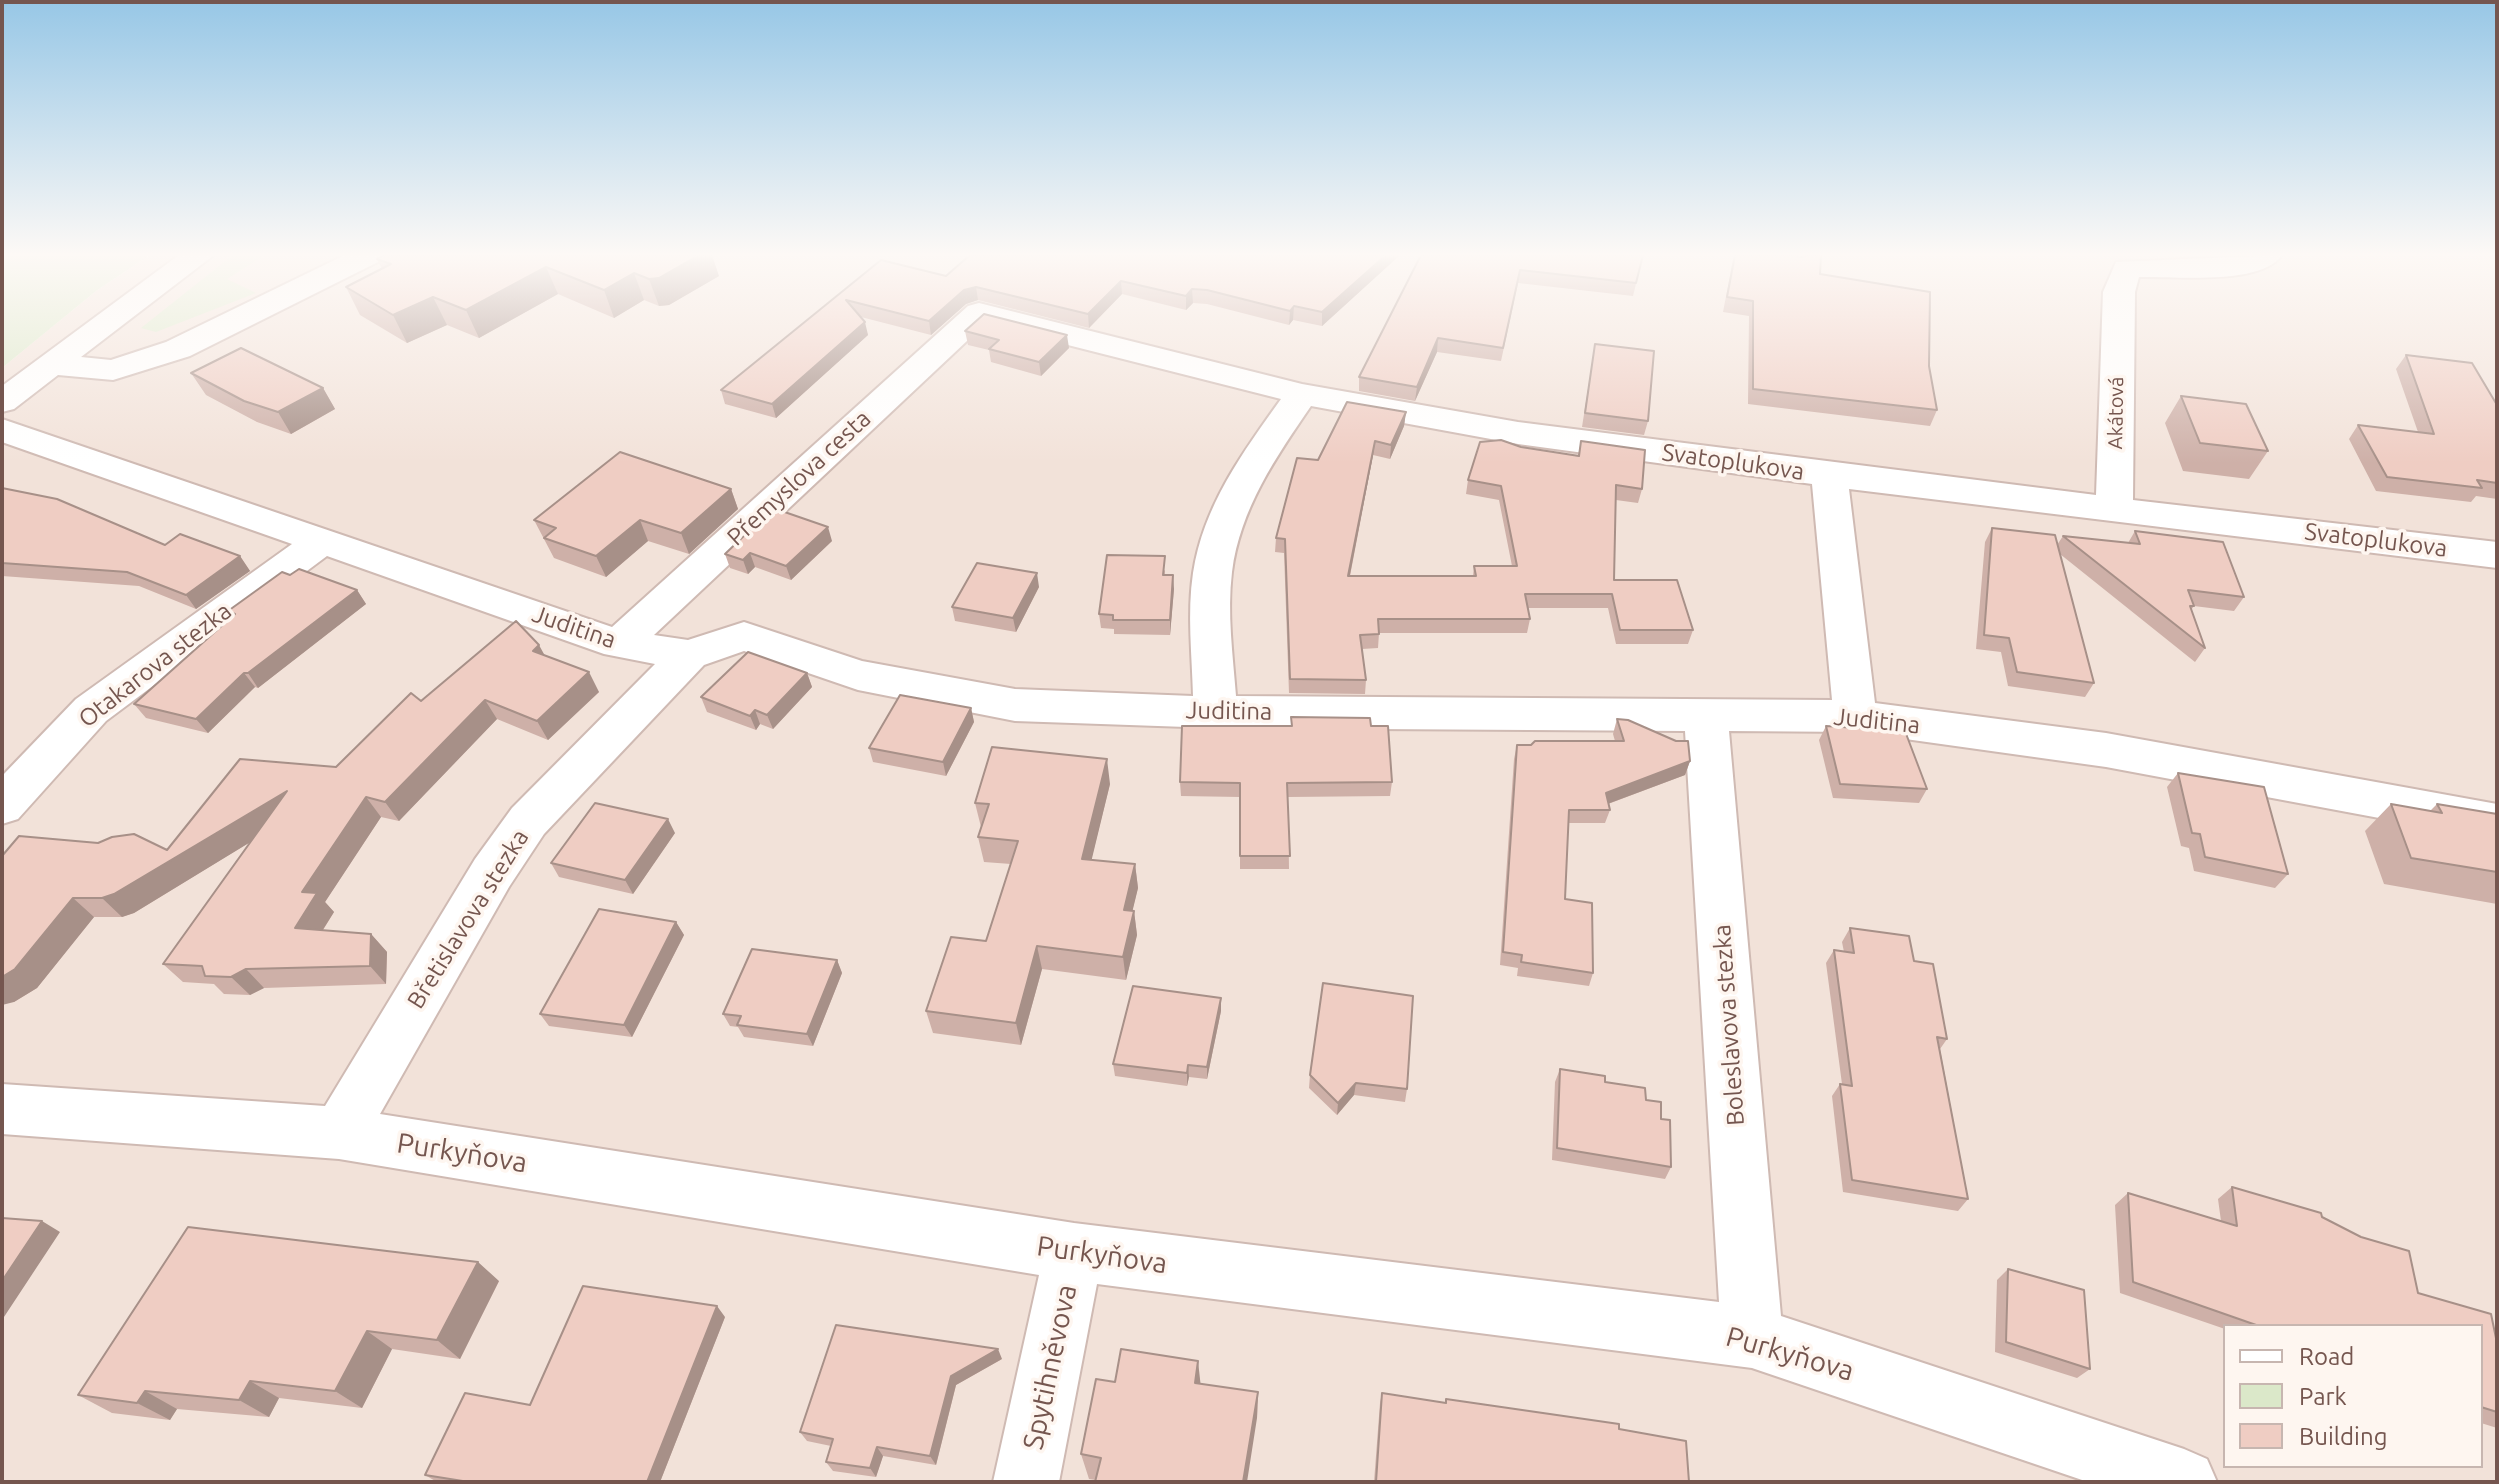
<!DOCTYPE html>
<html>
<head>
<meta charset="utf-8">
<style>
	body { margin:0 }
	#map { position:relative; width:2499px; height:1484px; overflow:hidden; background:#fbf2ea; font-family:Ubuntu,sans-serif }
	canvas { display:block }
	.frame { position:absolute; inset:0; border:4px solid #75564f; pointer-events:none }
	.legend { position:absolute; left:2223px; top:1324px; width:260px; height:144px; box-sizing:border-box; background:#fef6f0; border:2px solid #c7b6b0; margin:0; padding:10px 14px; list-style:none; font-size:24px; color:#75564f }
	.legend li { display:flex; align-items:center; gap:16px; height:40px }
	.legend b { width:40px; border:2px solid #c7b6b0 }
</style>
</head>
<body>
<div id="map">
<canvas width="2499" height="1484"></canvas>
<div class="frame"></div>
<ul class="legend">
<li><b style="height:10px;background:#fff"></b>Road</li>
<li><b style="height:22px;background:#dbe8c9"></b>Park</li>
<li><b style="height:22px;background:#efcdc3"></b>Building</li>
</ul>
</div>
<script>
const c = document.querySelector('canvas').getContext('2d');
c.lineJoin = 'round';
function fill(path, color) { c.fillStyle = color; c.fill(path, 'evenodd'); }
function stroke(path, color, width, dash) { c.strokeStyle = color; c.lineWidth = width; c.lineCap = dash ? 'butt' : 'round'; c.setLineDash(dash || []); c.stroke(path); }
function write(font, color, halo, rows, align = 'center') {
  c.font = font + ' Ubuntu,sans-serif'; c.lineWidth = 7; c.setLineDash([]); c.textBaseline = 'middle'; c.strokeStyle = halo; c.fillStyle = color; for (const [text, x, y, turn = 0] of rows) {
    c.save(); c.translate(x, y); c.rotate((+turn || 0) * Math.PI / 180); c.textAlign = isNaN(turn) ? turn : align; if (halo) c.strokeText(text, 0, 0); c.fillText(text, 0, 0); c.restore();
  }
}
fill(new Path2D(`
	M150 255H2497V1482H2V368L96 291ZM2225 1326H2481V1466H2225Z`), '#f2e2d9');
fill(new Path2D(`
	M2 255H150L96 291 2 368Z
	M233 255H265L227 279 256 293 156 332 141 328Z`), '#dbe8c9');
const minor = new Path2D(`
	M179 255H214L81 357 111 360 166 342 345 255H384L380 261 190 356 113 380 58 375 14 409 2 412V386Z
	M2282 255C2261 286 2174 276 2139 277L2135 292 2133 500 2497 542V568L1849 489 1875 703 2106 733 2497 804V840L2106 767 1855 732 1729 731 1781 1316 2184 1449 2207 1459 2217 1482H2088L1752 1368 1097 1284 1059 1482H993L1039 1275 339 1159 2 1134V1084L325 1106 475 859 512 808 655 664 604 654 327 556 106 721 18 819 2 824V776L76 699 292 544 2 442V419L612 627 968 306 979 303 1302 384 1518 422 2096 495 2103 292 2116 262ZM985 324 1281 399C1243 452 1203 506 1193 573 1187 613 1192 655 1193 696L1015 689 862 661 744 622 688 640 654 635ZM1311 406 1518 444 1812 484 1832 700 1236 696C1233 656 1227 613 1232 572 1240 509 1276 457 1311 406ZM744 651 858 690 1015 721 1215 728 1685 731 1719 1302 1074 1223 380 1114 509 887 544 834 704 665Z`);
stroke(minor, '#cfbab3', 4);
fill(minor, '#fff');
fill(new Path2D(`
	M1400 255 1322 326 1293 320 1289 325 1207 304 1193 303 1186 310 1122 294 1089 328 978 300 966 304 931 335 861 317 868 335 776 418 725 404 721 390 881 260 946 276Z
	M1421 255H1643L1633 296 1518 283 1501 361 1437 352 1415 401 1359 391V377Z
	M1734 255H1793L1820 274 1929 366 1937 410 1930 426 1748 404 1749 316 1723 312Z
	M377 259 719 276 669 305 659 306 644 300 614 318 558 294 479 338 447 325 407 343 360 315 346 287 382 269Z
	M965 331 1069 348 1041 376 991 362 989 350 968 345Z
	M1595 344 1648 421 1644 435 1582 427Z
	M2406 355 2497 405V499L2476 496 2471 502 2376 491 2349 439 2358 425 2418 432 2396 369Z
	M191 373 323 388 335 409 291 434 257 422 206 395Z
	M2181 396 2268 451 2249 479 2183 471 2165 423Z
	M1406 412 1404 426 1390 459 1373 455 1350 576H1473L1474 566H1512L1499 500 1466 494 1468 480 1521 447 1578 456 1581 441 1642 489 1638 503 1616 500 1614 580 1693 630 1688 644H1616L1608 608H1528L1530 619 1527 633H1379L1378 648 1362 649 1366 680 1365 694 1289 693 1284 553 1275 552 1276 538 1318 460Z
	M2 488 165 545 240 556 250 571 196 609 139 586 2 576Z
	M731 489 738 509 689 554 648 541 606 577 554 558 534 520Z
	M1992 528 2057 545 2063 536 2128 543 2135 531 2244 597 2234 611 2194 606 2191 610 2205 648 2195 662 2060 554 2094 683 2085 697 2008 686 2001 652 1976 649 1985 542Z
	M832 541 791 580 755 567 748 574 730 568 725 554Z
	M1165 570V575L1174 589 1170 635 1114 634V629L1101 628 1099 614Z
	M290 575 357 590 366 604 258 688 255 687 208 733 146 718 134 704 232 616 228 611Z
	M1039 587 1016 632 955 621 952 607Z
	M544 655 599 692 548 740 497 719 399 821 381 817 325 902 334 912 323 930 371 934 387 952 386 984 264 988 250 995 224 994 214 984 183 982 163 964 250 842 134 913 122 917H94L37 988 14 1002 2 856 167 850 336 767 421 701Z
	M807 673 812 687 773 729 760 724 756 730 707 712 701 697Z
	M971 708 974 722 946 776 873 762 869 748Z
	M1617 719 1690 761 1685 775 1608 804 1610 810 1605 823H1568L1565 899 1593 973 1589 986 1517 976 1518 968 1500 965 1514 759 1517 745 1615 741 1613 734Z
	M1371 726 1392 782 1390 796 1288 797 1289 869H1240V797L1181 796 1180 782Z
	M1826 726 1927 789 1919 803 1833 798 1819 740Z
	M2178 773 2288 874 2275 888 2194 871 2189 848 2181 846 2167 787Z
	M1110 784 1091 860 1135 864 1138 888 1132 911H1134L1137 935 1126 980 1042 969 1021 1045 933 1033 926 1011 986 941 1011 864 984 862 978 837 981 827 975 803Z
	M2391 804 2430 811 2437 804 2497 814V904L2384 884 2365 831Z
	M675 833 633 894 559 877 551 863Z
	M676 922 684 935 632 1037 549 1026 540 1014Z
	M1850 928 1914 961 1947 1039 1940 1049 1968 1199 1958 1211 1843 1192 1832 1096 1840 1084H1842L1826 963 1834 950 1844 952 1842 942Z
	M837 960 842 973 813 1046 744 1037 738 1027 730 1026 723 1014Z
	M1221 1011 1207 1079 1189 1077 1187 1086 1115 1076 1113 1064Z
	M1560 1069 1605 1082 1646 1100 1661 1119 1671 1167 1665 1179 1552 1160 1555 1082Z
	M1310 1075 1407 1089 1405 1102 1354 1095 1337 1115 1309 1088Z
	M2232 1187 2321 1213 2322 1217 2361 1237 2409 1251 2418 1293 2491 1314 2497 1343V1428L2481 1423V1326H2225V1329L2120 1293 2115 1205 2128 1193 2221 1221 2218 1199Z
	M2008 1269 2090 1369 2077 1378 1995 1352 1997 1280Z
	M499 1281 460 1359 392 1349 362 1408 279 1398 269 1417 177 1409 170 1420 112 1413 78 1395Z
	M725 1317 660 1482H437L425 1475 530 1405Z
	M1002 1359 956 1385 936 1465 883 1456 876 1477 833 1471 826 1462 831 1446 807 1441 800 1432Z
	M1115 1382 1200 1384 1258 1392 1257 1418 1096 1480 1089 1479 1081 1454Z
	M1382 1393 1445 1403 1446 1399 1619 1429 1689 1482H1374L1380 1403Z`), '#ceb0a8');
fill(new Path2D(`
	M699 255H712L719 276 669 305 659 306 649 279Z
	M1386 255H1400L1322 326V312Z
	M546 267 558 294 479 338 466 310Z
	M634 273 644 300 614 318 604 290Z
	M1121 281 1122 294 1089 328 1088 314Z
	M976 287 978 300 966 304 931 335 929 321 964 290Z
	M1192 289 1193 303 1186 310V296Z
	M433 297 447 325 407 343 393 315Z
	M1294 306 1293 320 1289 325 1290 311Z
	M865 322 868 335 776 418 772 404Z
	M1067 335 1069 348 1041 376 1039 362Z
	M1438 338 1437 352 1415 401 1417 387Z
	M323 388 335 409 291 434 278 412Z
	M1406 412 1404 426 1390 459 1391 445Z
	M1375 441 1373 455 1347 590 1348 576Z
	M731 489 738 509 689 554 681 533Z
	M640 520 648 541 606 577 596 556Z
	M828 527 832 541 791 580 786 566Z
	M750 553 755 567 748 574 743 560Z
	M240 556 250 571 196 609 186 595Z
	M1037 573 1039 587 1016 632 1013 618Z
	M1173 575 1174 589 1170 635V620Z
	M357 590 366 604 258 688 248 673Z
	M539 645 550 665 533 651Z
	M589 672 599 692 548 740 537 721Z
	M244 673 255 687 208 733 196 719Z
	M807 673 812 687 773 729 767 715Z
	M485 700 497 719 399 821 385 802Z
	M971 708 974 722 946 776 943 762Z
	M755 710 760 724 756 730 750 716Z
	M1107 759 1110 784 1086 883 1082 859Z
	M1690 761 1685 775 1602 806 1606 793Z
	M287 791 303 810 134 913 122 917 102 898Z
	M366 797 381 817 325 902 334 912 312 947 295 928 302 892Z
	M668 819 675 833 633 894 625 880Z
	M1135 864 1138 888 1127 934 1124 910Z
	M73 898 94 917 37 988 14 1002 2 1005V977Z
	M1134 911 1137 935 1126 980 1123 957Z
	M676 922 684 935 632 1037 624 1025Z
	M371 934 387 952 386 984 370 966Z
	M1037 946 1042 969 1021 1045 1016 1023Z
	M837 960 842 973 813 1046 807 1034Z
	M246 969 264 988 250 995 231 977Z
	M1221 998V1011L1207 1079V1067Z
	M1188 1065 1189 1077 1187 1086V1073Z
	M1356 1083 1354 1095 1337 1115 1338 1103Z
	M42 1221 60 1232 2 1320V1281Z
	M478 1262 499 1281 460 1359 437 1340Z
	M717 1306 725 1317 660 1482H647Z
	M367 1331 392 1349 362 1408 335 1391Z
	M998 1349 1002 1359 956 1385 936 1465 930 1456 951 1376Z
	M1198 1361 1201 1388 1195 1383Z
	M250 1381 279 1398 269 1417 239 1400Z
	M145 1391 177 1409 170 1420 137 1403Z
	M1258 1392 1257 1418 1247 1482H1243Z
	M877 1447 883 1456 876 1477 870 1468Z`), '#a79088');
const building = new Path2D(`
	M384 255H699L659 278 649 279 634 273 604 290 546 267 466 310 433 297 393 315 346 287 391 264 377 259Z
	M970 255H1386L1322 312 1294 306 1290 311 1207 290 1192 289 1186 296 1121 281 1088 314 976 287 964 290 929 321 846 300 865 322 772 404 721 390 881 260 946 276Z
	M1421 255H1643L1636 283 1520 270 1503 348 1438 338 1417 387 1359 377Z
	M1735 255H1793L1801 257 1808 255H1821L1820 274 1930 292 1929 366 1937 410 1753 389V301L1727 297Z
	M984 314 1067 335 1039 362 989 349 999 340 965 331Z
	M1595 344 1654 351 1648 421 1585 413Z
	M241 348 323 388 278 412 244 401 191 373Z
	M2406 355 2472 363 2497 405V483L2477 480 2482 488 2387 477 2358 425 2434 434Z
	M2181 396 2246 404 2268 451 2200 443Z
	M1347 402 1406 412 1391 445 1375 441 1348 576H1476L1474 566H1517L1501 486 1468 480 1480 442 1501 440 1521 447 1579 456 1581 441 1645 450 1642 489 1616 485 1614 580H1677L1693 630H1620L1612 594H1525L1530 619H1378L1379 634 1360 635 1366 680 1290 679 1285 539 1276 538 1297 458 1318 460Z
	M620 452 731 489 681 533 640 520 596 556 544 538 556 528 534 520Z
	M2 488 57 499 165 545 180 534 240 556 186 595 127 572 2 563Z
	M773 508 828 527 786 566 750 553 743 560 725 554Z
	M1992 528 2055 535 2094 683 2017 672 2009 638 1984 635Z
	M2135 531 2223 542 2244 597 2188 590 2194 606H2190L2205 648 2063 536 2140 544Z
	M1107 555 1165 556 1163 575H1173L1170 620H1113V615L1099 614Z
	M977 563 1037 573 1013 618 952 607Z
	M299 569 357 590 248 673H244L196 719 134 704 235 614 228 611 282 572 290 575Z
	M516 621 539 645 533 651 589 672 537 721 485 700 385 802 366 797 302 892 317 893 295 928 371 934 370 966 246 969 231 977 205 976 202 966 163 964 287 791 114 894 102 898H73L15 969 2 977V856L19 836 98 843 112 837 134 834 167 850 240 759 336 767 411 693 421 701Z
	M748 652 807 673 767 715 755 710 750 716 701 697Z
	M900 695 971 708 943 762 869 748Z
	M1291 717 1370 718 1371 726H1388L1392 782 1287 783 1290 856H1240V783L1180 782 1182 726H1292Z
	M1617 719 1628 720 1676 741H1688L1690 761 1606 793 1610 810H1569L1565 899 1592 903 1593 973 1521 962 1522 955 1503 952 1517 745H1531L1535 741H1624Z
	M1826 726 1905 731 1927 789 1840 784Z
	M992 747 1107 759 1082 859 1135 864 1124 910 1134 911 1123 957 1037 946 1016 1023 926 1011 951 937 986 941 1018 841 978 837 989 804 975 803Z
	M2178 773 2264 787 2288 874 2205 857 2200 834 2192 833Z
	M595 803 668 819 625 880 551 863Z
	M2391 804 2442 813 2437 804 2497 814V872L2411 858Z
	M599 909 676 922 624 1025 540 1014Z
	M1850 928 1909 936 1914 961 1933 964 1947 1039 1937 1037 1968 1199 1852 1180 1840 1084 1852 1086 1834 950 1854 953Z
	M752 949 837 960 807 1034 737 1025 741 1016 723 1014Z
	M1323 983 1413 996 1407 1089 1356 1083 1338 1103 1310 1075Z
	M1133 986 1221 998 1207 1067 1188 1065 1187 1073 1113 1064Z
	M1560 1069 1605 1076V1082L1645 1088 1646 1100 1661 1102V1119L1670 1120 1671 1167 1557 1148Z
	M2232 1187 2321 1213 2322 1217 2361 1237 2409 1251 2418 1293 2491 1314 2497 1343V1412L2481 1407V1326H2259L2133 1282 2128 1193 2237 1226Z
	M2 1218 42 1221 2 1281Z
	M188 1227 478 1262 437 1340 367 1331 335 1391 250 1381 239 1400 145 1391 137 1403 78 1395Z
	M2008 1269 2084 1290 2090 1369 2006 1342Z
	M583 1286 717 1306 647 1482H469L425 1475 465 1393 530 1405Z
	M836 1325 998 1349 951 1376 930 1456 877 1447 870 1468 826 1462 833 1439 800 1432Z
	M1121 1349 1198 1361 1195 1383 1258 1392 1243 1482H1095L1101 1458 1081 1454 1096 1379 1115 1382Z
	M1382 1393 1446 1403V1399L1619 1424V1429L1686 1441 1689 1482H1376Z`);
fill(building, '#efcdc3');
stroke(building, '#a79088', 2);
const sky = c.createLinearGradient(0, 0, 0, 463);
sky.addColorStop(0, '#97c7e6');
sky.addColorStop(0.55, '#fdf9f6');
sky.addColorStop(1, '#fdf9f600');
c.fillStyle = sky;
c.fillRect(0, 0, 2499, 463);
write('20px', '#75564f', '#fef6f0', [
	["Akátová",2116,413,-89]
]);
write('24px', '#75564f', '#fef6f0', [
	["Svatoplukova",1733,462,8],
	["Přemyslova cesta",799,478,-43],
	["Svatoplukova",2376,540,7],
	["Juditina",574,627,19],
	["Otakarova stezka",155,665,-38],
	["Juditina",1229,711,1],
	["Juditina",1877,721,6],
	["Břetislavova stezka",468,919,-58],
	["Boleslavova stezka",1729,1025,-94]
]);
write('28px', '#75564f', '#fef6f0', [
	["Purkyňova",462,1153,9],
	["Purkyňova",1102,1255,8],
	["Purkyňova",1790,1354,16],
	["Spytihněvova",1050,1367,-78]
]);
</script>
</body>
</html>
